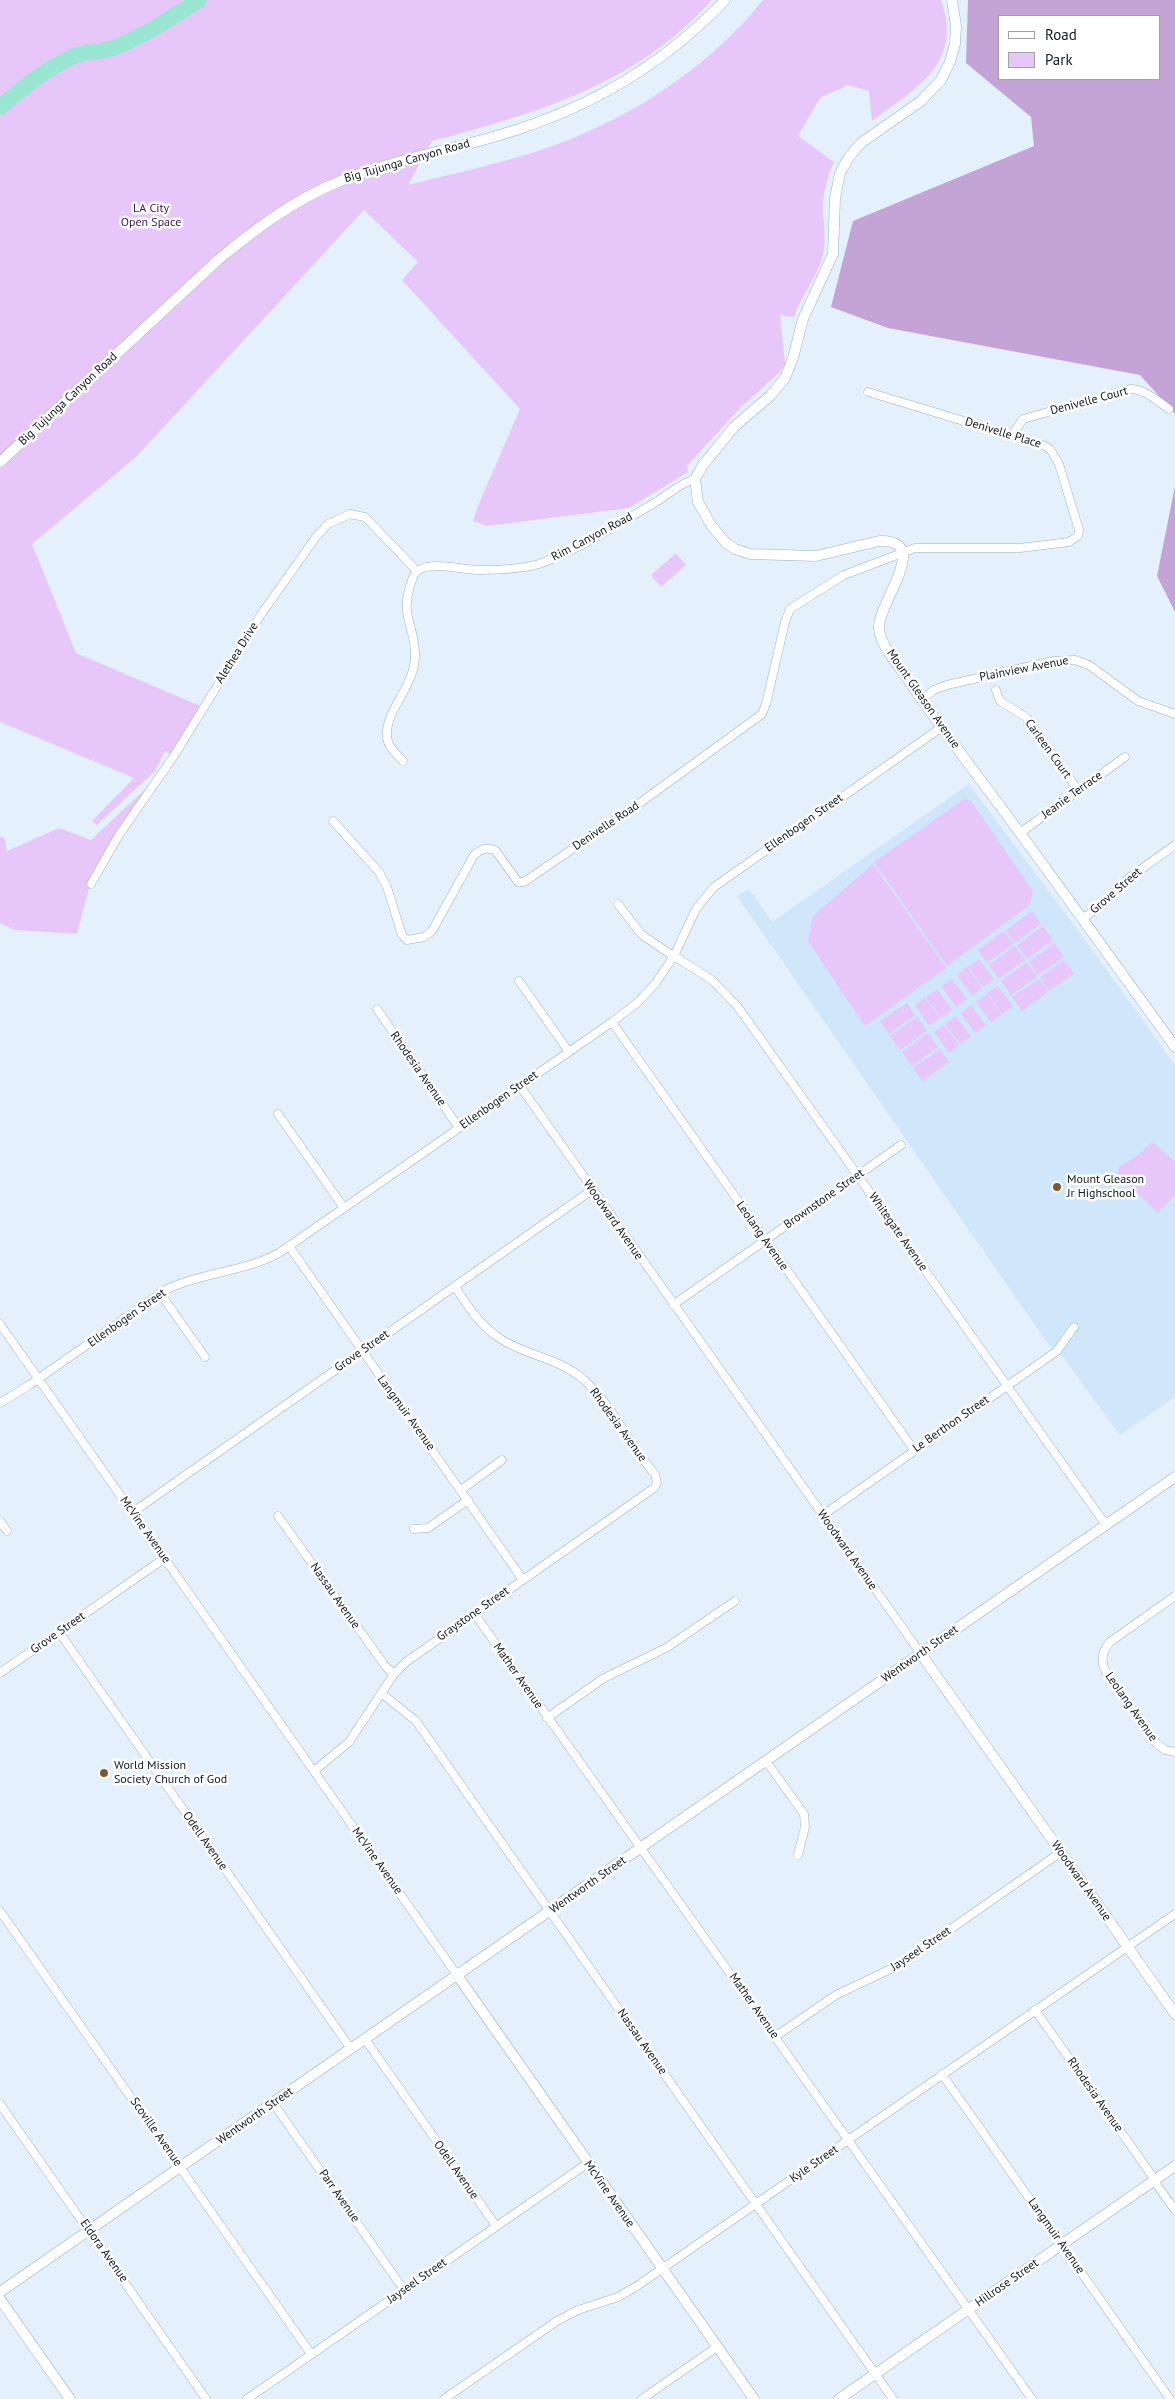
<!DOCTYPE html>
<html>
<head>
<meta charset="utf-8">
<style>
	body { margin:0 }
	#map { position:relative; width:1175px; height:2399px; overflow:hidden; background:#e4f1fd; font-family:"PT Sans",sans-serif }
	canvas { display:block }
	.legend { position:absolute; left:998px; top:15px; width:162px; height:65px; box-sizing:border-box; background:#fff; border:1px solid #a0a3a6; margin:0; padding:6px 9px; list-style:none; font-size:15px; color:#121920 }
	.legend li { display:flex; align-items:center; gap:10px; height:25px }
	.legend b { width:25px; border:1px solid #a0a3a6 }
</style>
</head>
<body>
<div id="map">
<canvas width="1175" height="2399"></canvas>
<ul class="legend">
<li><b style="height:6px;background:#fff"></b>Road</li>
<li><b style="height:14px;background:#e7c7f9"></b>Park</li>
</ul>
</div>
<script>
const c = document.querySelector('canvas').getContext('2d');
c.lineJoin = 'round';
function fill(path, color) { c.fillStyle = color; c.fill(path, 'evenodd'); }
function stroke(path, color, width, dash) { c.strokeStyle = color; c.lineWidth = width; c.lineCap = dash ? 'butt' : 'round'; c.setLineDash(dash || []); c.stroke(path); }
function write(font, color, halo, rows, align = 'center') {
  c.font = font + ' "PT Sans",sans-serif'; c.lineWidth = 5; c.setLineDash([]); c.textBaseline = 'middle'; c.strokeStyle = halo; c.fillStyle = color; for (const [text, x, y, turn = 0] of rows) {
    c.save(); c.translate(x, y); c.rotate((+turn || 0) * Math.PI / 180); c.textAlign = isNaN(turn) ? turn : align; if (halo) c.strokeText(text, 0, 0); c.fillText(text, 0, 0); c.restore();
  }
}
fill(new Path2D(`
	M969 784 1080 933 1175 1065V1397L1120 1435 1063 1357 1048 1344 737 896 749 889 772 922Z`), '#d0e6fa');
fill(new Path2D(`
	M0 0H712C635 85 538 113 432 141L408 185C452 174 498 164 541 150 625 122 707 70 763 0H941C964 64 915 89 872 121L869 91 848 85 820 98 798 136 834 162C828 176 823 191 823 207 823 222 826 235 824 250 820 274 802 294 794 317L780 315 785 363 780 372 741 407 687 466 688 472 629 508 487 526 473 521 478 506 520 409 402 280 418 262 364 210 137 456 32 544 76 653 205 708 169 771 123 830 89 888 77 934 15 930 0 923V836L5 839 7 851 59 828 91 840 155 780 172 755 165 751 155 771 97 825 92 821 134 778 0 722Z
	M676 553 686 565 661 587 651 575Z
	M964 799 971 801 1033 891 1030 905 947 966 874 862Z
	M873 864 946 968 865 1026 808 941 813 916Z
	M1032 911 1041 924 1015 943 1006 930Z
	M1043 926 1053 940 1027 959 1017 945Z
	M1004 931 1014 944 987 963 978 950Z
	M1054 943 1064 957 1038 975 1029 962Z
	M1015 946 1025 960 999 979 989 965Z
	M979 959 994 980 983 987 968 967Z
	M1064 960 1074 974 1049 991 1040 977Z
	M1027 962 1037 977 1011 995 1001 981Z
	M967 967 982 988 972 996 957 975Z
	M952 979 967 999 956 1007 941 986Z
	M1039 979 1048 992 1022 1011 1012 997Z
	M998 986 1013 1006 1002 1014 987 993Z
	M937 989 952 1010 941 1018 926 997Z
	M987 994 1002 1015 991 1022 976 1002Z
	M925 998 940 1018 929 1026 915 1005Z
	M907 1003 915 1015 889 1034 880 1021Z
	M971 1005 986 1026 975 1033 961 1013Z
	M956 1016 971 1037 960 1044 945 1024Z
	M917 1017 927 1031 900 1050 890 1036Z
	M944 1025 959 1045 949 1053 934 1032Z
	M928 1033 938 1047 912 1066 902 1052Z
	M940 1049 949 1062 923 1081 913 1068Z
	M1151 1143 1155 1144 1175 1162V1195L1158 1213 1117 1174 1120 1166 1138 1155Z`), '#e7c7f9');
fill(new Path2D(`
	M968 0H1175V414L1140 375 888 328 831 307 853 221 1034 146 1031 117 966 63ZM999 16H1159V79H999Z
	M1175 486V612L1157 576Z`), '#c4a4d6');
stroke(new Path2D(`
	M0 107C23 88 45 69 72 57 85 50 100 53 113 48 144 36 171 18 199 0`), '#9be6d3', 16);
const minor = new Path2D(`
	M1012 435 1023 419 1130 389C1145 389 1157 401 1169 409
	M996 690 1000 701 1026 717 1078 790
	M922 699 934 690 947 685 1053 661 1075 660 1089 665 1138 701 1175 714
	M403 761C395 752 386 746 387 733 387 709 415 685 415 656 416 628 400 618 410 586 412 581 413 575 416 572 429 560 462 570 479 570 498 570 521 569 539 564 578 550 620 523 656 502 669 494 680 483 695 479
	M333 821 379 872 387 887 402 935 407 940 424 937 432 931 474 855C481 849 486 847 495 850L518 882H524L637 805 762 714 766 704 785 622 790 609 844 575 915 548H1020L1069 542 1078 536 1079 530 1059 464 1050 449 1043 445 868 392
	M1020 833 1125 757
	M91 884 119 835 174 756 262 613 316 537 328 524 350 514 365 517 417 571
	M618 904 641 934 673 956
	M1082 919 1098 908 1130 877 1175 845
	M674 956 712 980 738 1007 1106 1525
	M519 981 569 1052
	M377 1009 459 1128
	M612 1022 914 1450
	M520 1086 921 1654
	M278 1114 344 1208
	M289 1246 523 1580
	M160 1293 205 1357
	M673 1305 901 1145
	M0 1324 457 1975
	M0 1403 28 1386 167 1289C203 1272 244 1272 279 1253L612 1022 637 1003 655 984 674 956 696 909 714 887 942 727
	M461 1490 502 1460
	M133 1512 592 1190
	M823 1515 1057 1351 1074 1327
	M278 1516 386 1667 394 1674
	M0 1521 7 1531
	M414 1529 428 1528 468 1500
	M1175 1596 1110 1642C1102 1651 1100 1661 1106 1672L1156 1743 1165 1750 1175 1752
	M474 1613 1032 2399
	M59 1632 351 2049
	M0 1673 165 1558
	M381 1693 416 1721 893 2399
	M547 1718 604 1678 666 1648 735 1601
	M766 1761 804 1814 805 1827 798 1855
	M314 1771 349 1742 394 1674 406 1662 654 1488 657 1483 655 1474C629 1446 614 1406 584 1380 560 1358 526 1356 499 1338 480 1325 467 1306 455 1286
	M0 1911 311 2354
	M1035 2010 1155 2180
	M776 2036 836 1995 899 1965 1061 1852
	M365 2039 496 2226
	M942 2074 1170 2399
	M273 2103 404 2290
	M0 2104 206 2399
	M1154 2181 1175 2210
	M247 2399 588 2163
	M444 2399 557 2321 578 2310 618 2297 637 2286 1175 1914
	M642 2399 717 2347`);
const tertiary = new Path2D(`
	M952 0 956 26 955 44 950 62 941 80 921 101 861 143 849 157 840 173 835 198 833 254 803 319 793 358 785 378 771 395 734 427 703 465 695 479 698 502 711 525 726 543 735 549 750 554 816 556 879 541C934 539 877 604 879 628 880 645 897 663 906 677 942 730 982 781 1020 833 1072 904 1123 975 1175 1047
	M0 462 218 260C254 230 294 200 338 182 396 158 460 149 519 129 598 103 668 60 725 0
	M921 1654 1175 2014
	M457 1975 754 2399
	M0 2292 1175 1477
	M0 2299 70 2399
	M839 2399 1175 2166`);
stroke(minor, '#9cb1c3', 9);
stroke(tertiary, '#9cb1c3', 11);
stroke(minor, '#fff', 8);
stroke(tertiary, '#fff', 10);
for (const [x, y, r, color] of [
	[1057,1187,5,"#795a2f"],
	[104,1773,5,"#795a2f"]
]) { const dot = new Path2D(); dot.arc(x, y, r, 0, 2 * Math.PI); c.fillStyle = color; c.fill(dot); stroke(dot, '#fff', 2); }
write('12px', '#121920', '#fff', [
	["Big Tujunga Canyon Road",407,161,-16],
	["Big Tujunga Canyon Road",68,399,-43],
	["Denivelle Court",1089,401,-15],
	["Denivelle Place",1003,433,17],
	["Rim Canyon Road",592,537,-28],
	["Alethea Drive",237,653,-58],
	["Plainview Avenue",1024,669,-11],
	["Mount Gleason Avenue",923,699,55],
	["Carleen Court",1048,749,54],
	["Jeanie Terrace",1072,795,-36],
	["Ellenbogen Street",804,823,-35],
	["Denivelle Road",606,826,-34],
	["Grove Street",1116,891,-41],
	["Rhodesia Avenue",418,1069,55],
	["Ellenbogen Street",499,1100,-35],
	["Brownstone Street",824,1199,-35],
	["Woodward Avenue",613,1220,55],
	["Whitegate Avenue",898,1232,55],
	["Leolang Avenue",762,1236,55],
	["Ellenbogen Street",127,1318,-35],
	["Grove Street",362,1351,-35],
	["Langmuir Avenue",406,1413,54],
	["Le Berthon Street",951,1424,-35],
	["Rhodesia Avenue",618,1425,54],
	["McVine Avenue",145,1530,55],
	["Woodward Avenue",847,1550,55],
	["Nassau Avenue",335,1596,55],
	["Graystone Street",473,1614,-35],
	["Grove Street",58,1633,-35],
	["Wentworth Street",920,1654,-35],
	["Mather Avenue",518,1676,55],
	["Leolang Avenue",1131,1707,55],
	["Odell Avenue",205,1841,55],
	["McVine Avenue",377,1861,55],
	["Woodward Avenue",1081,1881,55],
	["Wentworth Street",588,1885,-35],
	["Jayseel Street",921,1949,-34],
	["Mather Avenue",754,2006,55],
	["Nassau Avenue",642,2042,55],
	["Rhodesia Avenue",1095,2095,55],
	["Wentworth Street",255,2116,-35],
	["Scoville Avenue",156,2132,55],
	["Kyle Street",814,2164,-35],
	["Odell Avenue",456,2170,55],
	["McVine Avenue",609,2194,55],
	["Parr Avenue",339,2196,55],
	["Langmuir Avenue",1056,2236,55],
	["Eldora Avenue",104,2251,55],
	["Jayseel Street",417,2281,-35],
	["Hillrose Street",1007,2283,-35]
]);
write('12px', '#3e1550', '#fff', [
	["LA City",151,209],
	["Open Space",151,223]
]);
write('12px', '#121920', '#fff', [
	["Mount Gleason",1067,1180],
	["Jr Highschool",1067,1194],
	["World Mission",114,1766],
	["Society Church of God",114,1780]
], 'left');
</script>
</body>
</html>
